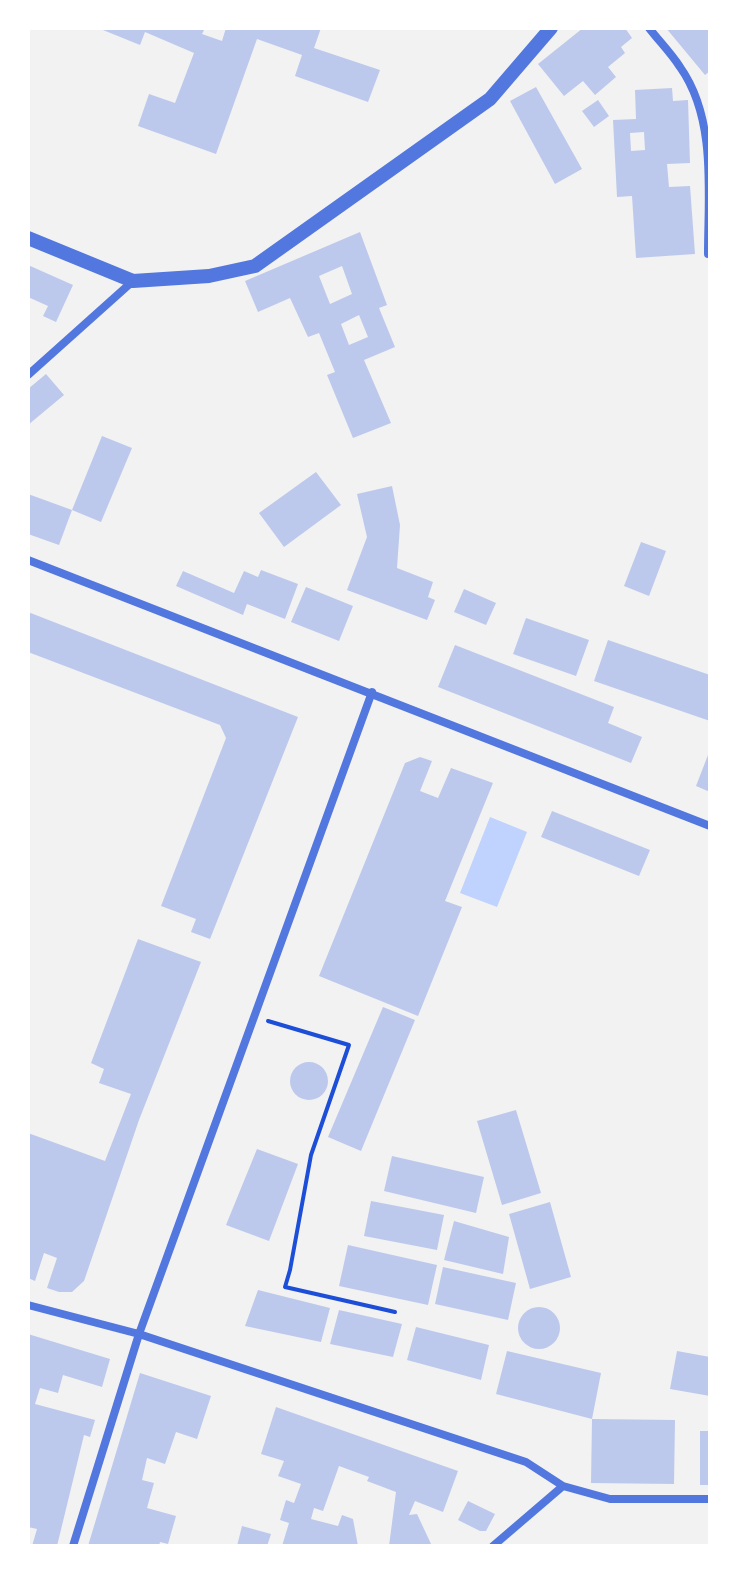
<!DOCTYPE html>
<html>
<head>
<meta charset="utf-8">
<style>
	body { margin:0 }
	#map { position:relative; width:738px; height:1574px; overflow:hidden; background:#f2f2f2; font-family:Ubuntu,sans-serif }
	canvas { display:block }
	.frame { position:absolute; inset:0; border:30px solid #fff; pointer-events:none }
</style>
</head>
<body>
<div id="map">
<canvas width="738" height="1574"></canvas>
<div class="frame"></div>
</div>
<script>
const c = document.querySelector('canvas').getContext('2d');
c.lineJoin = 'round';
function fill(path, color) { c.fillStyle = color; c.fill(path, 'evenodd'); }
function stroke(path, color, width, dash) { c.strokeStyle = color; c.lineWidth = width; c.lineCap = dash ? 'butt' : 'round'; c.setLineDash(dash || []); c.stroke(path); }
fill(new Path2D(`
	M490 817 527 832 497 907 460 893Z`), '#bfd3fe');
fill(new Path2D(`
	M98 28H205L202 34 222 41 226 28H321L314 48 380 70 368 102 295 76 302 55 257 39 216 154 138 126 149 94 175 103 194 53 145 32 140 45Z
	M583 28H625L632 38 621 47 625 53 608 67 616 77 595 95 583 81 564 96 538 64Z
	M666 28H710V71L705 75Z
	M536 87 582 169 555 184 510 101Z
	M672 88 673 101 688 100 690 163 667 164 669 187 690 186 695 254 636 258 632 196 617 197 613 120 636 119 635 90ZM644 132 645 150 631 151 630 133Z
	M598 100 609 116 594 127 582 111Z
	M360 232 387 305 379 308 395 347 364 360 391 423 353 438 327 375 335 372 319 333 308 337 290 298 258 312 245 281ZM342 266 352 294 330 304 319 276ZM359 315 368 337 349 345 341 324Z
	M28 265 73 285 56 322 43 316 48 306 28 297Z
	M46 374 64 395 28 425V389Z
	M102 436 132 448 101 522 72 510 59 545 28 534V494L72 510Z
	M316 472 341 505 284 547 259 513Z
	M392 486 400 525 397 568 433 582 428 597 435 600 427 620 347 590 367 537 357 494Z
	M641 542 666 551 649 596 624 586Z
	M261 570 298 584 285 619 247 604 243 615 176 586 183 571 234 593 244 571 258 577Z
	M306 587 353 606 339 641 291 622Z
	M464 589 496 603 486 625 454 612Z
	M28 612 298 717 210 939 191 932 196 919 161 906 226 738 220 725 28 652Z
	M526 618 589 640 576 676 513 654Z
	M608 640 710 675V721L594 681Z
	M455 645 614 707 608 723 642 737 631 763 438 687Z
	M708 755 710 756V792L696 786Z
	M420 757 432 761 420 791 438 798 451 768 493 783 445 901 462 907 418 1016 319 976 405 763Z
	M552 811 650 850 639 876 541 837Z
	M138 939 201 962 139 1120 84 1281 72 1292H59L47 1288 57 1258 44 1253 35 1281 28 1278V1133L105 1161 131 1094 99 1083 104 1069 91 1063Z
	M383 1007 415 1020 361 1151 328 1137Z
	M290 1081a19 19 0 1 1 38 0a19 19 0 1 1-38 0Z
	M516 1110 541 1193 502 1205 477 1121Z
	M257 1149 298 1164 269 1241 226 1225Z
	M392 1156 484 1177 476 1213 384 1191Z
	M371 1201 444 1215 437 1250 364 1236Z
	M550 1202 571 1277 530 1289 509 1214Z
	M454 1221 509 1237 503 1274 444 1260Z
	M348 1245 437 1265 428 1305 339 1286Z
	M443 1267 516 1283 508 1320 435 1304Z
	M258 1290 330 1308 321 1342 245 1326Z
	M518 1328a21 21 0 1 1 42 0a21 21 0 1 1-42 0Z
	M339 1310 402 1324 393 1357 330 1344Z
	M416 1327 489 1345 481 1380 407 1360Z
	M28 1334 110 1359 102 1387 63 1375 58 1393 40 1388 35 1404 95 1420 90 1437 84 1435 57 1546H32L37 1529 28 1527Z
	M507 1351 601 1373 592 1419 675 1420 674 1484 591 1483 592 1419 496 1394Z
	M677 1351 710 1357V1396L670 1389Z
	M140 1373 211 1396 197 1439 176 1432 165 1464 147 1458 142 1480 154 1483 147 1508 176 1516 168 1544 160 1542 159 1546H88Z
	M276 1407 458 1471 443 1512 415 1501 409 1515 417 1514 432 1546H389L396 1492 367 1481 369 1477 339 1466 323 1511 314 1508 311 1519 338 1526 342 1515 353 1519 358 1546H282L289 1523 280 1520 286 1500 294 1503 301 1484 278 1476 284 1461 261 1454Z
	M700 1431H710V1485H700Z
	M468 1501 495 1514 486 1531H480L458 1520Z
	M242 1526 271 1534 267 1546H237Z`), '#bdc9ec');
stroke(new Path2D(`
	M268 1021 349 1045 311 1155 290 1270 285 1287 395 1312`), '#1d4ed8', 4);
stroke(new Path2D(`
	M649 28C659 41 671 53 680 67 717 119 708 194 708 254H710
	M28 375 133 281
	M28 560 710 826
	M28 1305 139 1334 526 1462 563 1486 610 1499H710
	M73 1546 139 1334 372 692
	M493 1546 563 1486`), '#5277de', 8);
stroke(new Path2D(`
	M28 238 133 281 209 276 255 266 490 99 551 28`), '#5277de', 14);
</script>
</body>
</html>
